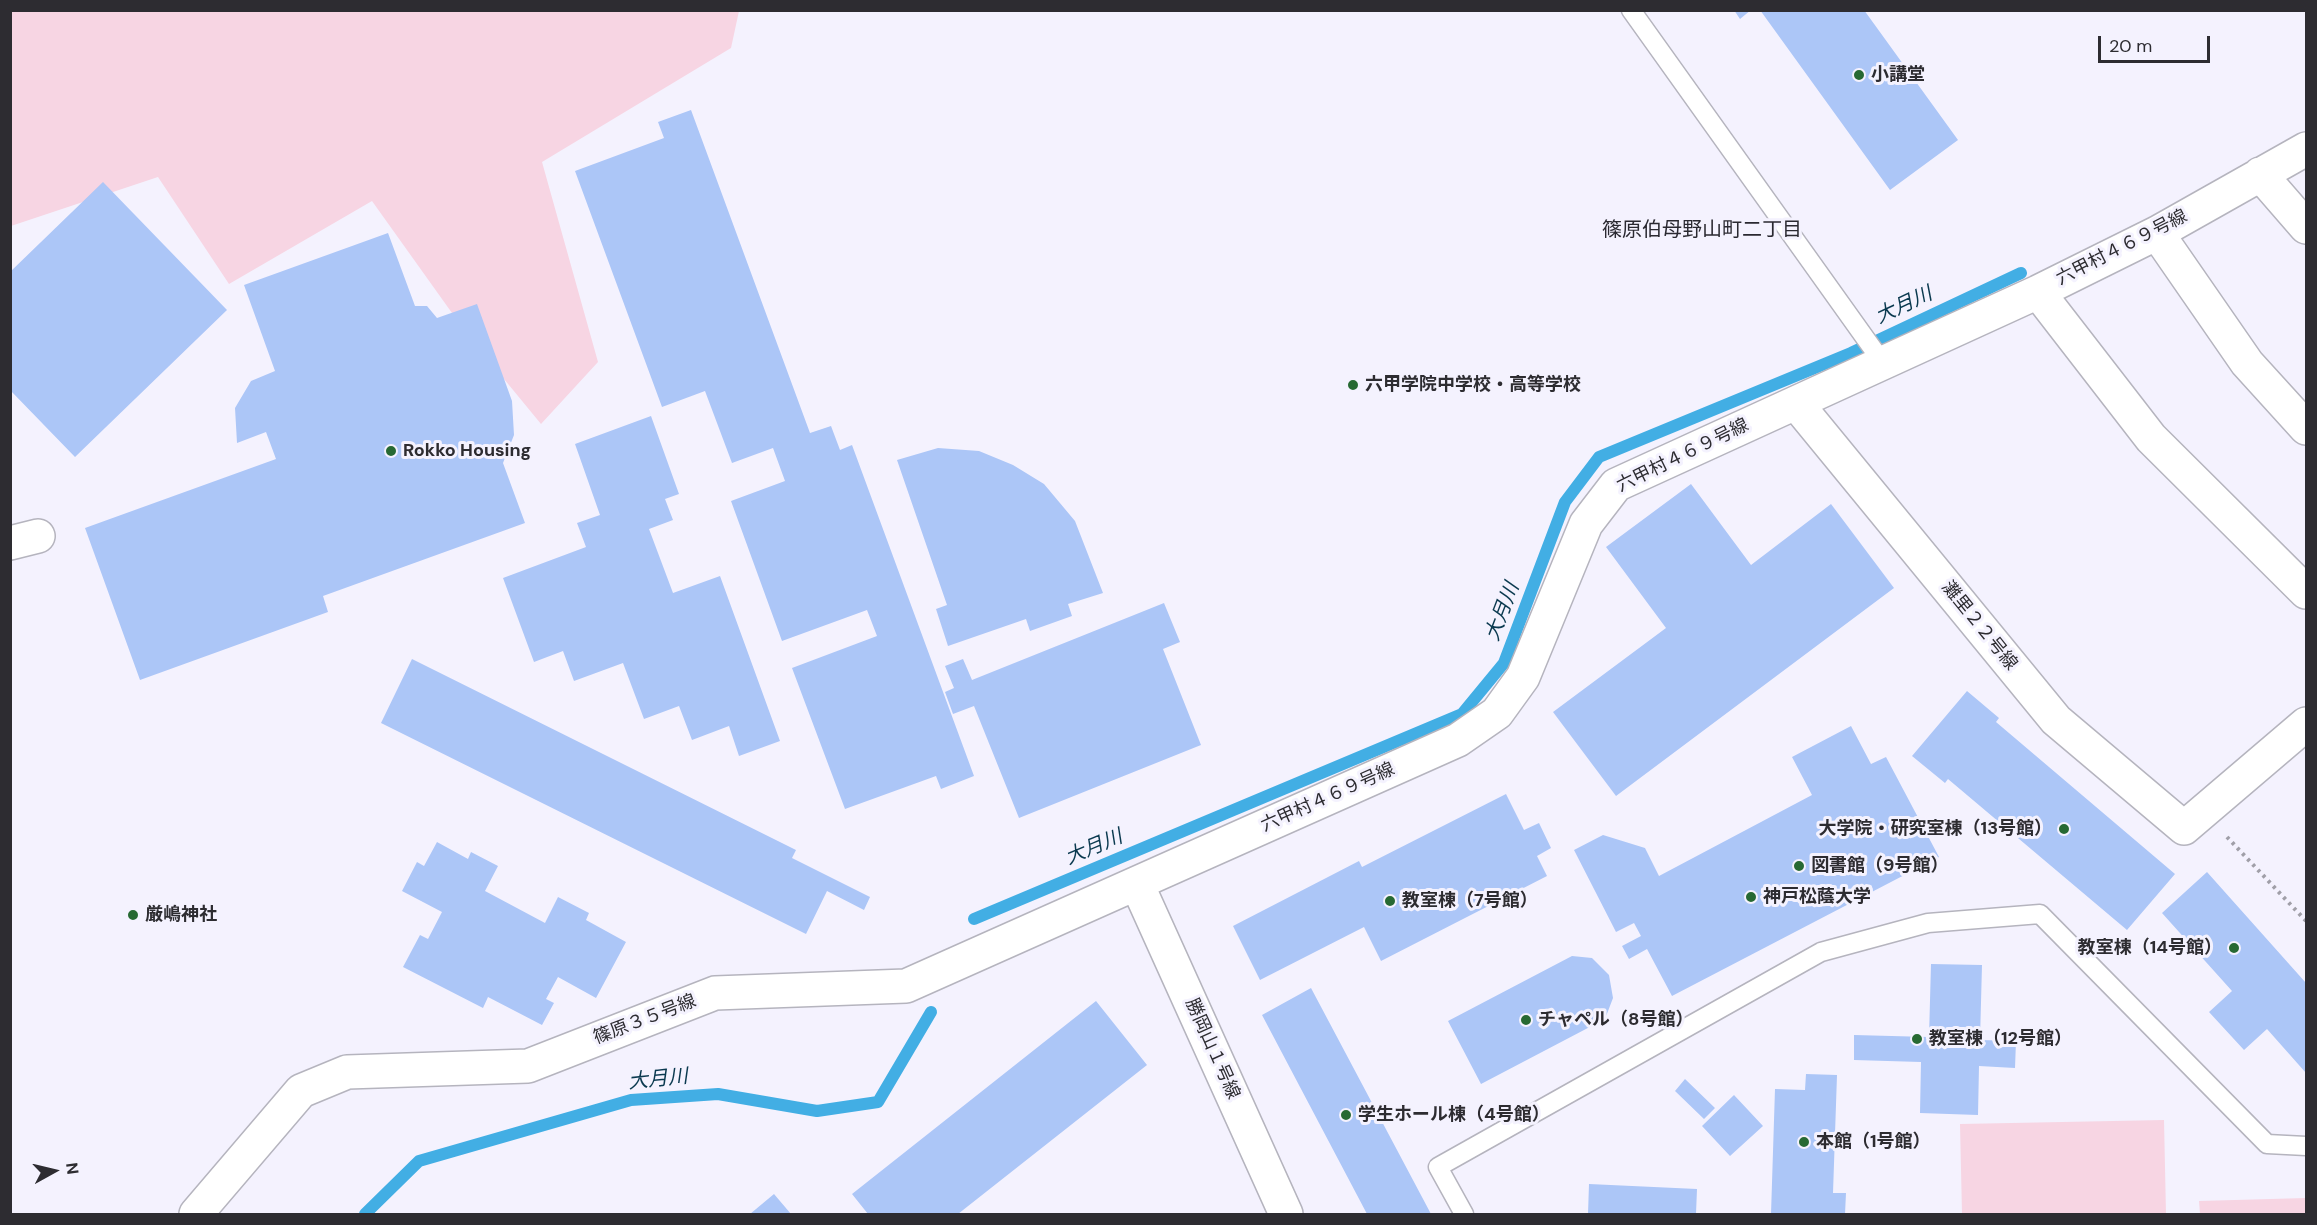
<!DOCTYPE html>
<html>
<head>
<meta charset="utf-8">
<style>
	body { margin:0 }
	#map { position:relative; width:2317px; height:1225px; overflow:hidden; background:#f4f2fe; font-family:"DM Sans",sans-serif }
	canvas { display:block }
	.frame { position:absolute; inset:0; border:12px solid #2d2c31; pointer-events:none }
	.north { position:absolute; left:24px; top:1141px; width:60px; height:60px; -webkit-text-stroke:4px #f4f2fe; paint-order:stroke; rotate:82deg; font-size:16px; font-weight:700; line-height:24px; text-align:center; color:#2d2c31 }
	.north::after { content:''; display:block; margin:auto; width:21px; height:27px; background:#2d2c31; clip-path:polygon(50% 0,100% 100%,50% 72%,0 100%) }
	.scale { position:absolute; left:2098px; top:36px; width:112px; height:27px; box-sizing:border-box; border:3px solid #2d2c31; border-top:0; padding-left:8px; font-size:18px; line-height:21px; white-space:nowrap; color:#2d2c31; -webkit-text-stroke:4px #f4f2fe; paint-order:stroke }
</style>
</head>
<body>
<div id="map">
<canvas width="2317" height="1225"></canvas>
<div class="frame"></div>
<div class="north">N</div>
<div class="scale">20 m</div>
</div>
<script>
const c = document.querySelector('canvas').getContext('2d');
c.lineJoin = 'round';
function fill(path, color) { c.fillStyle = color; c.fill(path, 'evenodd'); }
function stroke(path, color, width, dash) { c.strokeStyle = color; c.lineWidth = width; c.lineCap = dash ? 'butt' : 'round'; c.setLineDash(dash || []); c.stroke(path); }
function write(font, color, halo, rows, align = 'center') {
  c.font = font + ' "DM Sans","Noto Sans JP",sans-serif'; c.lineWidth = 6; c.setLineDash([]); c.textBaseline = 'middle'; c.strokeStyle = halo; c.fillStyle = color; for (const [text, x, y, turn = 0] of rows) {
    c.save(); c.translate(x, y); c.rotate((+turn || 0) * Math.PI / 180); c.textAlign = isNaN(turn) ? turn : align; if (halo) c.strokeText(text, 0, 0); c.fillText(text, 0, 0); c.restore();
  }
}
fill(new Path2D(`
	M10 11H739L731 48 542 162 598 362 541 424 467 334 372 201 229 284 158 177 11 226Z
	M2164 1120 2166 1214H1962L1960 1124Z
	M2306 1198V1214H2200L2199 1201Z`), '#f7d5e3');
stroke(new Path2D(`
	M974 919 1462 714 1504 663 1565 502 1599 457 1851 353 2021 273
	M365 1214 419 1161 631 1100 718 1094 817 1111 878 1102 931 1012`), '#42aee4', 12);
fill(new Path2D(`
	M1734 10H1751L1740 19Z
	M1760 10H1864L1958 140 1890 190Z
	M691 110 810 433 831 426 840 450 852 445 974 776 941 789 936 776 845 809 792 668 877 636 867 610 782 641 731 501 785 481 773 448 732 463 705 391 662 407 575 171 664 138 658 122Z
	M103 182 227 310 75 457 10 390V272Z
	M388 233 415 306H427L437 318 477 304 512 401 514 435 503 463 525 523 323 596 328 612 140 680 85 528 276 459 266 432 237 443 235 408 251 381 275 371 244 285Z
	M651 416 679 494 665 499 673 520 649 529 673 593 720 576 780 741 739 756 729 726 692 740 679 706 644 719 623 663 574 681 563 651 534 662 503 578 586 547 577 523 600 515 575 444Z
	M938 448 979 451 1013 465 1044 484 1075 521 1103 593 1068 604 1072 616 1030 631 1026 619 948 646 936 609 947 605 897 460Z
	M1691 484 1751 565 1831 504 1894 588 1616 796 1553 712 1666 628 1606 547Z
	M1164 603 1180 642 1163 649 1201 745 1019 818 974 706 953 714 945 692 954 688 945 666 963 659 972 680Z
	M412 659 796 850 792 858 870 897 864 910 827 891 806 934 381 723Z
	M1967 691 1999 718 1996 722 2175 874 2127 930 1948 779 1945 783 1912 756Z
	M1851 726 1871 764 1886 757 1939 857 1672 996 1647 949 1629 959 1622 946 1641 936 1634 923 1616 932 1574 850 1603 835 1645 848 1659 876 1812 795 1792 757Z
	M1506 794 1524 830 1539 823 1551 848 1537 856 1547 876 1381 961 1364 927 1260 980 1233 926 1359 861 1362 867Z
	M437 842 468 859 471 852 498 866 485 891 545 923 558 897 589 913 586 920 626 942 596 998 558 977 546 999 554 1003 542 1025 488 997 483 1008 403 967 420 935 428 939 442 912 402 891 417 862 424 866Z
	M2207 872 2306 983V1073L2267 1029 2244 1050 2209 1012 2232 991 2162 913Z
	M1572 956 1592 958 1609 975 1613 998 1605 1019 1481 1084 1448 1021Z
	M1931 964 1982 965 1980 1040 2016 1041 2015 1068 1979 1066 1978 1115 1920 1113 1921 1062 1854 1060V1035L1929 1037Z
	M1311 988 1431 1214H1367L1262 1015Z
	M1096 1001 1147 1065 958 1214H868L852 1194Z
	M1806 1074 1837 1075 1833 1193H1846L1845 1214H1771L1775 1089 1805 1090Z
	M1685 1079 1715 1108 1704 1119 1675 1091Z
	M1734 1095 1763 1126 1730 1156 1702 1126Z
	M1589 1184 1697 1189 1696 1214H1588Z
	M774 1194 791 1214H750Z`), '#acc6f7');
const lane = new Path2D(`
	M1631 10 1883 363
	M1464 1214 1438 1167 1821 952 1928 923 2040 914 2267 1144 2306 1146`);
const street = new Path2D(`
	M2260 174 2306 227
	M2157 233 2247 363 2306 428
	M2038 292 2151 438 2306 592
	M1796 403 2056 720 2184 828 2306 724
	M10 543 38 536
	M1137 884 1286 1214
	M196 1214 301 1091 347 1072 528 1066 715 993 906 986 1458 740 1497 713 1523 677 1586 524 1616 485 2038 292 2157 233 2306 149`);
stroke(lane, '#b5b4be', 21);
stroke(street, '#b5b4be', 36);
stroke(new Path2D(`
	M2227 837 2306 921`), '#a09fa8', 4, [3, 4.5]);
stroke(lane, '#fff', 18);
stroke(street, '#fff', 33);
for (const [x, y, r, color] of [
	[1859,75,6,"#276933"],
	[1353,385,6,"#276933"],
	[391,451,6,"#276933"],
	[2064,829,6,"#276933"],
	[1799,866,6,"#276933"],
	[1751,897,6,"#276933"],
	[1390,901,6,"#276933"],
	[133,915,6,"#276933"],
	[2234,948,6,"#276933"],
	[1526,1020,6,"#276933"],
	[1917,1039,6,"#276933"],
	[1346,1115,6,"#276933"],
	[1804,1142,6,"#276933"]
]) { const dot = new Path2D(); dot.arc(x, y, r, 0, 2 * Math.PI); c.fillStyle = color; c.fill(dot); stroke(dot, '#f4f2fe', 2); }
write('bold 18px', '#2d2c31', '#f4f2fe', [
	["小講堂",1871,75],
	["六甲学院中学校・高等学校",1365,385],
	["Rokko Housing",403,451],
	["大学院・研究室棟（13号館）",2052,829,"right"],
	["図書館（9号館）",1811,866],
	["神戸松蔭大学",1763,897],
	["教室棟（7号館）",1402,901],
	["厳嶋神社",145,915],
	["教室棟（14号館）",2222,948,"right"],
	["チャペル（8号館）",1538,1020],
	["教室棟（12号館）",1929,1039],
	["学生ホール棟（4号館）",1358,1115],
	["本館（1号館）",1816,1142]
], 'left');
write('18px', '#2d2c31', '#f4f2fe', [
	["六甲村４６９号線",2122,248,-27],
	["六甲村４６９号線",1683,456,-26],
	["灘里２２号線",1979,626,51],
	["六甲村４６９号線",1328,798,-24],
	["篠原３５号線",645,1020,-21],
	["勝岡山１号線",1212,1049,66]
]);
write('20px', '#2a2931', '#f4f2fe', [
	["篠原伯母野山町二丁目",1702,231]
]);
write('italic 20px', '#0a394f', '#f4f2fe', [
	["大月川",1904,306,-25],
	["大月川",1503,612,-69],
	["大月川",1094,848,-23],
	["大月川",658,1080,-6]
]);
</script>
</body>
</html>
